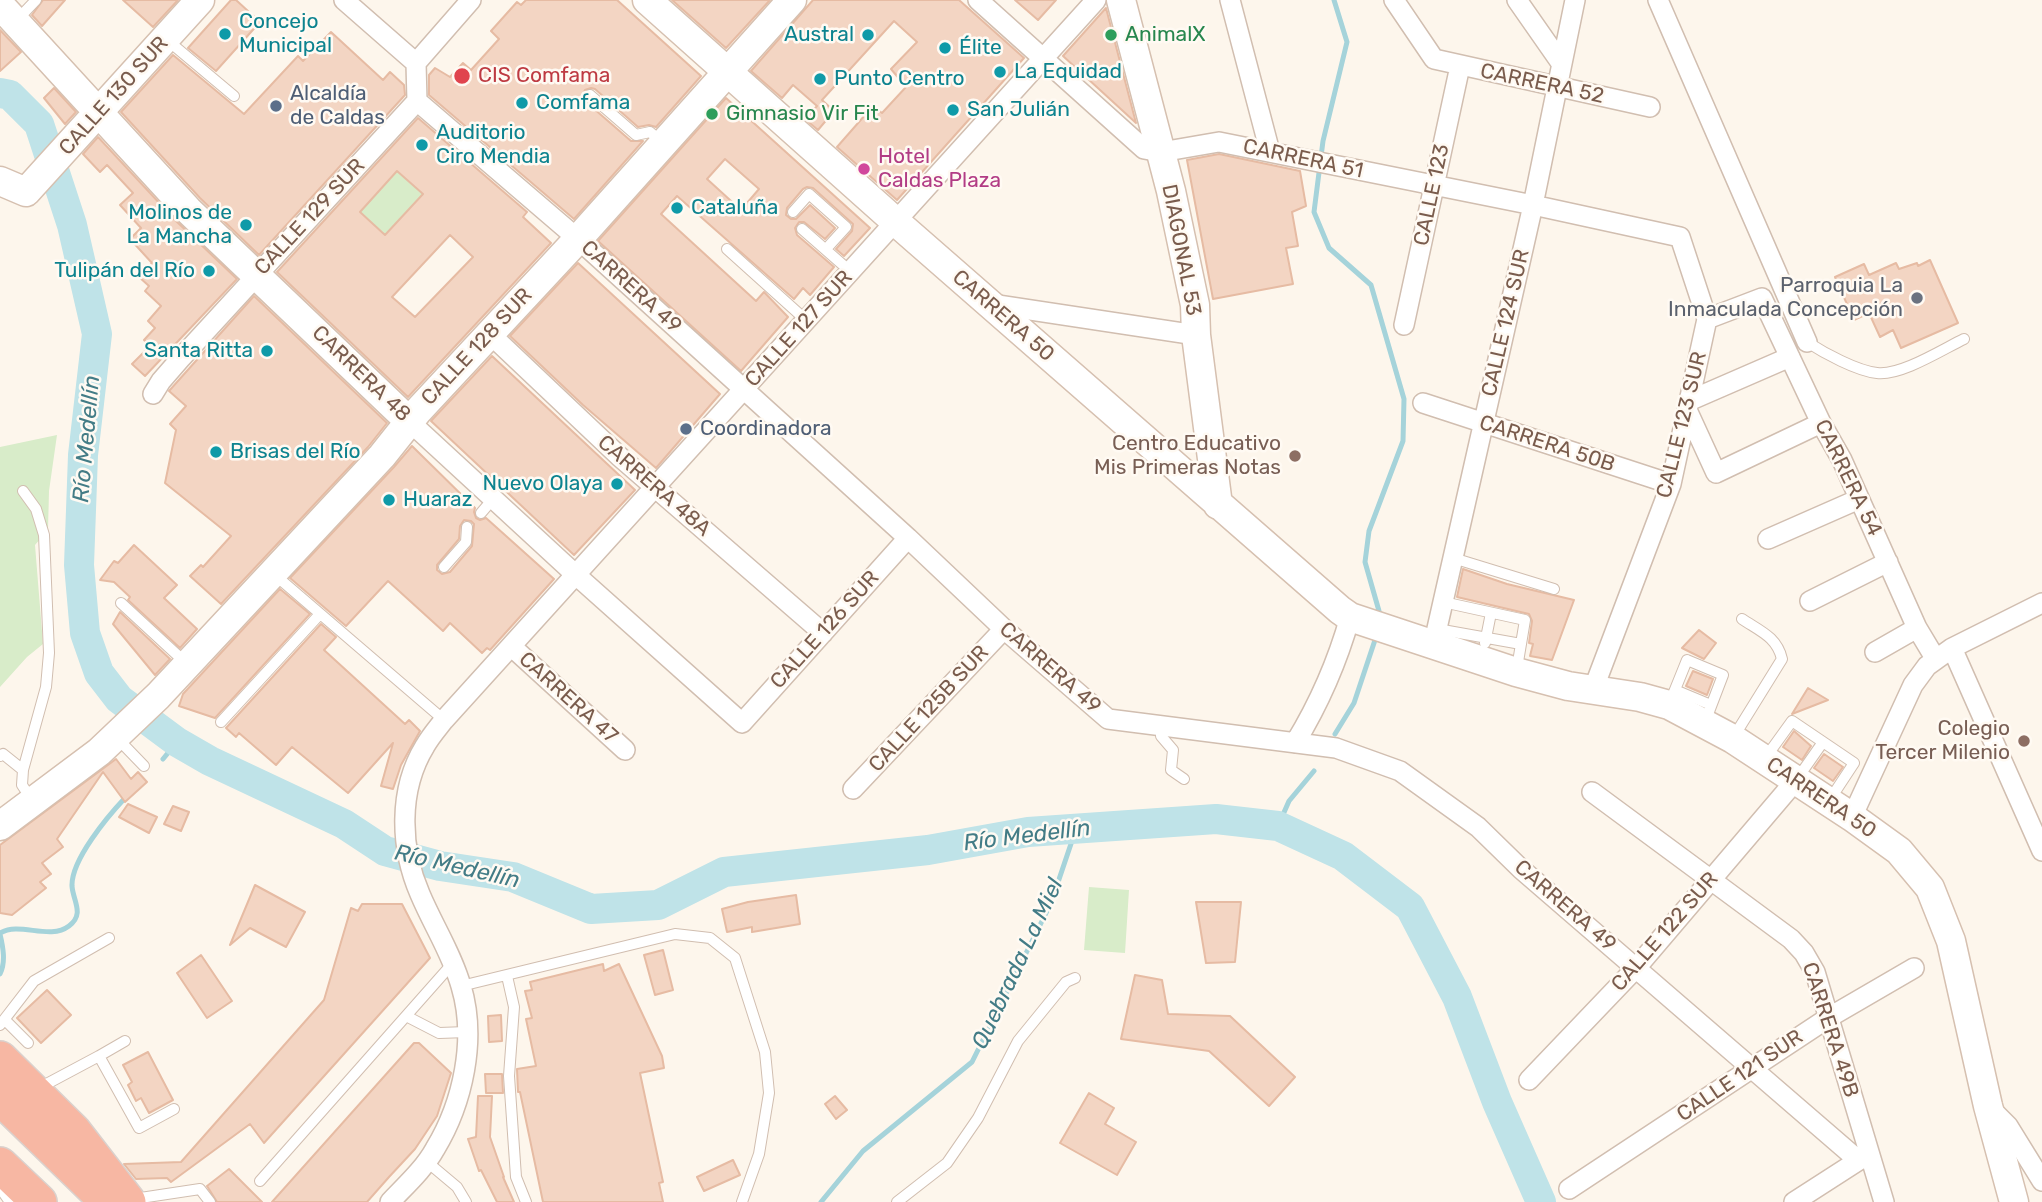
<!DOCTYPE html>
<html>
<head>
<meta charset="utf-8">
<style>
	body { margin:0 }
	canvas { display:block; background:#fdf6ec }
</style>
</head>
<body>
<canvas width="2042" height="1202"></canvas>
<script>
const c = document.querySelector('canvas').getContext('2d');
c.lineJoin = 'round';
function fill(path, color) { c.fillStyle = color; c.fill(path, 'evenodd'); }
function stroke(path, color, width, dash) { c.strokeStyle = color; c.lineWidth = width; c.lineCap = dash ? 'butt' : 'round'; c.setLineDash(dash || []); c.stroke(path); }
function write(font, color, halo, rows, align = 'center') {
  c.font = font + ' Rubik,sans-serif'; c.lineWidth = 5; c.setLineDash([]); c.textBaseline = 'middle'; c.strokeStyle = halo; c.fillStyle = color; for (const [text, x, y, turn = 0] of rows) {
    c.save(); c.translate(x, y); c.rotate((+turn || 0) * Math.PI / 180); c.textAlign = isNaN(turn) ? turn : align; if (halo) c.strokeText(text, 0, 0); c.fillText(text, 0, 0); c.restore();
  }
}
fill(new Path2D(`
	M398 171 423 194 385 235 360 212Z
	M57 435 49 491 48 530 35 545 43 644 27 657 0 687V447Z
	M1089 887 1129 890 1125 953 1084 950Z`), '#d8ecc9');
stroke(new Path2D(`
	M1334 0 1347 42 1323 141 1314 212 1329 248 1371 285 1404 399 1403 441 1369 531 1365 562 1379 611V617
	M1335 734 1354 703 1377 634
	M163 759 177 742
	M1278 826 1289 801 1314 771
	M0 933C20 921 49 941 69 926 85 914 73 901 72 886 71 860 108 816 125 798
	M0 934C3 947 6 962 0 974
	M821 1202 863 1151 972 1062 1051 903 1076 829`), '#a5d3da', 5);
stroke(new Path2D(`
	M0 93 10 95 39 124 72 225 97 334 83 455 79 565 85 633 99 673 119 699 177 742 210 761 344 824 385 851 440 866 513 877 591 909 658 905 724 872 928 850 1028 832 1216 819 1278 826 1343 856 1410 907 1457 997 1497 1102 1541 1202`), '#bfe3e8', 30);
const building = new Path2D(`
	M43 0H65L42 26 32 15Z
	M123 0H178L153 27Z
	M231 0H236L260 22 216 71 188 48Z
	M526 0H617L701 76 656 127 649 125 638 127 595 89 591 88 585 90 583 94 585 101 631 141H643L574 219 429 95V75L435 68 450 77 463 63 471 70 499 39 491 31 517 2 521 5Z
	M672 0H770L726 48Z
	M813 0H959L1024 58 897 200 837 147 873 106 882 113 906 87 891 69 917 42 894 21 822 100 834 111 818 130 805 119 817 106 793 85 782 98 751 71Z
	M1015 0H1056L1038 20Z
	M1106 8 1136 123 1063 56Z
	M0 30 21 52 0 71Z
	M331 32 383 80 390 72 404 85 405 95 259 255 200 198 121 112 173 55 244 114 298 56 303 61Z
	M54 88 76 112 65 124 44 98Z
	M726 98 870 228 844 256 836 249 852 231 853 224 813 188 807 187 803 189 787 208 786 215 791 219H796L810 205 835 228 825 239 804 222H799L795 228 797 235 834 267 810 295 803 288 794 299 677 196 661 214 756 301 764 292 788 317 741 371 598 241ZM725 159 759 189 741 210 707 179Z
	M418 118 527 212 523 217 551 243 408 397 277 272ZM397 171 423 194 385 235 360 212ZM450 235 473 257 415 317 392 297Z
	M98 137 176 221 237 279 145 376 132 364 150 346 144 340 155 328 148 321 161 306 145 291 149 286 139 277 152 263 130 239 141 228 120 205 133 193 107 165 100 172 83 154Z
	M1219 154 1300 171 1306 206 1292 212 1298 246 1286 248 1293 284 1213 299 1187 160Z
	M1930 260 1958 323 1901 348 1893 330 1880 337 1869 313 1854 320 1835 277 1864 264 1869 275 1896 263 1899 269 1917 263 1918 266Z
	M578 263 720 394 656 468 583 405 510 336Z
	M254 296 387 423 368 447 221 604 190 576 201 565 203 567 231 536 165 483 176 430 170 424 186 406 169 391Z
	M492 356 635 490 574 555 431 421Z
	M412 446 475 508 474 512 476 518 480 520 486 518 554 579 490 650 487 648 482 653 450 623 443 631 388 581 346 626 290 578 394 467ZM464 520 471 521 474 524 472 546 450 572 442 574 437 570V565L459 539 460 526Z
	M134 545 177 585 164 598 197 629 180 648 128 600 130 597 114 582 100 580 114 561 118 563Z
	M1463 569 1507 584 1574 600 1552 660 1530 656 1533 644 1529 643 1532 621 1529 614 1457 597Z
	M280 589 310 614 215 718 179 706 183 694Z
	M120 612 170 659 155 675 113 624Z
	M321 624 336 637 324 650 405 724 409 720 420 731 401 765 393 789 381 786 393 743 348 793 292 747 276 765 239 733 236 737 226 728Z
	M1699 630 1716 643 1704 659 1682 648Z
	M1693 671 1713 679 1707 695 1686 686Z
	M1808 688 1828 700 1792 714Z
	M1794 731 1811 746 1802 760 1783 747Z
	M1824 754 1843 767 1833 781 1814 768Z
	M116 759 131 779 138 772 147 782 125 802 103 772 57 839 63 847 42 863 51 874 40 882 46 888 12 915 0 913V845Z
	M128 804 157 817 149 833 119 817Z
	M173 806 189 812 181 831 164 824Z
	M255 885 305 912 286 947 250 928 230 945Z
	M796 895 800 924 752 932V927L727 932 722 909 748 902Z
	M1196 902H1241L1235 962 1206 963Z
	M362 904H402L430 958 264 1143 250 1124 171 1182 167 1178 136 1179 124 1164 181 1162 324 1000 351 908 358 911Z
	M663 950 673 990 655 995 644 955Z
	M201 955 232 1001 207 1018 177 973Z
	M603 964 604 971 619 964 662 1056 664 1068 640 1073 663 1182 659 1183 663 1202H543L520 1092H518L517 1069 536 1066 526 1019 532 1018 525 991 532 990 530 982Z
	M1135 975 1162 980 1168 1014 1230 1016 1295 1077 1269 1106 1209 1051 1121 1039Z
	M47 990 71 1015 41 1043 17 1018Z
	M501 1015 502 1041 489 1042 488 1016Z
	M414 1043H419L451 1073 437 1116 415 1149 389 1177 367 1202H272Z
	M148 1052 173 1100 149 1113 141 1098 136 1101 128 1085 132 1082 123 1065Z
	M485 1074H502L503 1093H486Z
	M1089 1093 1114 1108 1105 1124 1136 1142 1117 1175 1060 1143Z
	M478 1096H492L490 1137 504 1177H503L514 1202H497L481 1170 479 1171 468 1139 476 1137Z
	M835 1096 847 1110 836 1119 825 1104Z
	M733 1160 740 1175 704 1191 697 1177Z
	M229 1169 262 1202H217L207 1186Z`);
fill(building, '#f3d5c3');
stroke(building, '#e6bba3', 2);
const lane = new Path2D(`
	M16 21 36 0
	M166 39 234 96
	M590 95 636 135 650 132 662 142
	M793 212 809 194 846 227 826 249
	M802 229 851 272
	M727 249 807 321
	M1807 342C1824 353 1857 371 1877 373 1901 376 1943 349 1964 339
	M23 491 36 509 44 535 49 653 46 687 23 770 22 785 32 800
	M481 513 493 499
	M1453 558 1554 589
	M444 567 466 542 467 527
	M275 575 444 720
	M1443 602 1525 620 1517 668
	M121 603 187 664
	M1437 629 1521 644
	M1485 643 1491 613
	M1675 690 1711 705
	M1670 702 1687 660 1723 675 1705 722
	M221 722 320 614
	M1161 727V736L1173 750 1171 770 1184 779
	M116 737 144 766
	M1733 738 1782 659C1777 637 1760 631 1742 619
	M0 756 3 754 23 770
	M1766 757 1792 721 1854 763 1829 801
	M1797 779 1823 742
	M507 976 514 1007 509 1076 516 1177 526 1202
	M461 986 675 934 710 938 735 958 765 1052 769 1093 759 1154 742 1202
	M406 1016 439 1033 467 1032
	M5 1020 28 1043
	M0 1025 34 981 109 938
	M99 1056 125 1041
	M39 1088 99 1056 139 1128 174 1109
	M426 1161 457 1187 466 1202
	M260 1181 452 964
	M0 1188 10 1202
	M134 1199 200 1189 210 1202
	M897 1202 947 1163 978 1118 1018 1041 1066 982 1075 978`);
const street = new Path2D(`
	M344 0 416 63
	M978 0 1144 149 1161 152 1219 142 1533 205 1680 237 1707 319 1671 484 1593 690
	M1230 0 1270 152
	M1394 0 1434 59 1650 107
	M1517 0 1561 63
	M1658 0 1807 342
	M417 101 578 239 908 538 1004 629 1108 719 1336 748 1400 771 1478 827 1521 869 1858 1160
	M991 304 1196 335
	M1707 319 1762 298 1821 423 1842 460 1917 628 1935 658
	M1404 325 1460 66
	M489 333 620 457 823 633
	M153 394 161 381 181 358 417 101 416 63 471 0
	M1691 400 1790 357
	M1423 403 1671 484
	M1688 412 1716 473 1821 423
	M410 422 576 575 742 723 908 538
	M1768 539 1859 499
	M1810 601 1888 562
	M511 646 625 750
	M1433 646 1533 205 1575 0
	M1952 648 2042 851
	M1875 652 1917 628
	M1295 743C1320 702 1337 663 1350 617
	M853 789 1004 629
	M1592 792 1791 939 1804 953 1815 972 1884 1202
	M1852 817 1913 685 1927 666 1952 648 2042 603
	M1529 1080 1636 968 1796 780
	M1991 1109 2008 1126 2042 1181
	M1569 1189 1828 1018 1914 968
	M390 1202C405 1186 424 1169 435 1149 463 1103 477 1039 461 986 452 954 433 925 420 894 400 848 398 790 425 746 430 737 437 729 444 720L1096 0
	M1794 1202 1867 1155`);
const secondary = new Path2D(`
	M647 0 896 222 1340 610 1350 617 1516 672 1568 686 1640 697 1669 705 1733 739 1852 817 1899 851 1930 888 1951 941 1988 1106 2014 1202
	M1121 0 1171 191 1195 305 1196 335 1218 505
	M0 5 188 210 410 422
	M0 181 26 192 200 0
	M0 826 99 752 158 696 382 456 417 412 578 239 792 0`);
const highway = new Path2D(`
	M0 1059 73 1131 128 1202
	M0 1097 98 1192
	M0 1165 39 1202`);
stroke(lane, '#d1beb0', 12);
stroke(street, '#d1beb0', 22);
stroke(secondary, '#d6c0b0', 31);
stroke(highway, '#dad1cd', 38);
stroke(lane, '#fff', 10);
stroke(street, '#fff', 19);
stroke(secondary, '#fff', 28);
stroke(highway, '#f7b7a3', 35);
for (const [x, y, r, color] of [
	[225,34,7,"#0f9aa8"],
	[868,35,7,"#0f9aa8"],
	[1111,35,7,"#2e9e5b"],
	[945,48,7,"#0f9aa8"],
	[1000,72,7,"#0f9aa8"],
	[462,76,9,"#e0444e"],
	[820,79,7,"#0f9aa8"],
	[522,103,7,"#0f9aa8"],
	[276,106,7,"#5c6f8a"],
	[953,110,7,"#0f9aa8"],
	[712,114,7,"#2e9e5b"],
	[422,145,7,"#0f9aa8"],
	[864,169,7,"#d1479c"],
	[677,208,7,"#0f9aa8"],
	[246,225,7,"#0f9aa8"],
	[209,271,7,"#0f9aa8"],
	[1917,298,7,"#6b7280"],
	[267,351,7,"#0f9aa8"],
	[686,429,7,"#5c6f8a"],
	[216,452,7,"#0f9aa8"],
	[1295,456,7,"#8d6e63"],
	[617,484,7,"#0f9aa8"],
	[389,500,7,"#0f9aa8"],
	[2024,741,7,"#8d6e63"]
]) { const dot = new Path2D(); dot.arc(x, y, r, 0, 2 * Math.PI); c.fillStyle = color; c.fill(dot); stroke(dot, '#fffaf3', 2.5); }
write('21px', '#0d838f', '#fffaf3', [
	["Concejo",239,22],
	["Municipal",239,46],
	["Austral",854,35,"right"],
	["Élite",959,48],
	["La Equidad",1014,72],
	["Punto Centro",834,79],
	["Comfama",536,103],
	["San Julián",967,110],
	["Auditorio",436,133],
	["Ciro Mendia",436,157],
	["Cataluña",691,208],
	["Molinos de",232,213,"right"],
	["La Mancha",232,237,"right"],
	["Tulipán del Río",195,271,"right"],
	["Santa Ritta",253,351,"right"],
	["Brisas del Río",230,452],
	["Nuevo Olaya",603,484,"right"],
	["Huaraz",403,500]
], 'left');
write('21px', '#27864d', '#fffaf3', [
	["AnimalX",1125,35],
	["Gimnasio Vir Fit",726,114]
], 'left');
write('21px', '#be3a42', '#fffaf3', [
	["CIS Comfama",478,76]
], 'left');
write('21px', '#7a5c4d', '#fffaf3', [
	["CARRERA 52",1542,84,12],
	["CALLE 130 SUR",114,96,-48],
	["CARRERA 51",1303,159,12],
	["CALLE 123",1432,195,-78],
	["CALLE 129 SUR",310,217,-47],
	["DIAGONAL 53",1181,250,79],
	["CARRERA 49",631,287,42],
	["CARRERA 50",1003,316,41],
	["CALLE 124 SUR",1506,323,-77],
	["CALLE 127 SUR",799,329,-48],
	["CALLE 128 SUR",477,347,-47],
	["CARRERA 48",361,374,44],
	["CALLE 123 SUR",1682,425,-76],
	["CARRERA 50B",1547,444,18],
	["CARRERA 54",1848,478,64],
	["CARRERA 48A",654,486,41],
	["CALLE 126 SUR",825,630,-48],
	["CARRERA 49",1050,668,41],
	["CARRERA 47",568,698,42],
	["CALLE 125B SUR",929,709,-47],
	["CARRERA 50",1821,798,34],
	["CARRERA 49",1565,906,41],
	["CALLE 122 SUR",1665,932,-49],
	["CARRERA 49B",1830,1030,72],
	["CALLE 121 SUR",1740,1076,-34]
]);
write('21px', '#4e5e75', '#fffaf3', [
	["Alcaldía",290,94],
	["de Caldas",290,118],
	["Coordinadora",700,429]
], 'left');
write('21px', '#b23c85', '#fffaf3', [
	["Hotel",878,157],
	["Caldas Plaza",878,181]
], 'left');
write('21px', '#5b616d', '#fffaf3', [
	["Parroquia La",1903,286],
	["Inmaculada Concepción",1903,310]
], 'right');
write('21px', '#785e54', '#fffaf3', [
	["Centro Educativo",1281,444],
	["Mis Primeras Notas",1281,468],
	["Colegio",2010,729],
	["Tercer Milenio",2010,753]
], 'right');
write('italic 23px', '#437c86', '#fffaf3', [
	["Río Medellín",87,439,-85],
	["Río Medellín",1027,836,-7],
	["Río Medellín",457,867,13],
	["Quebrada La Miel",1018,964,-65]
]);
</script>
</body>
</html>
